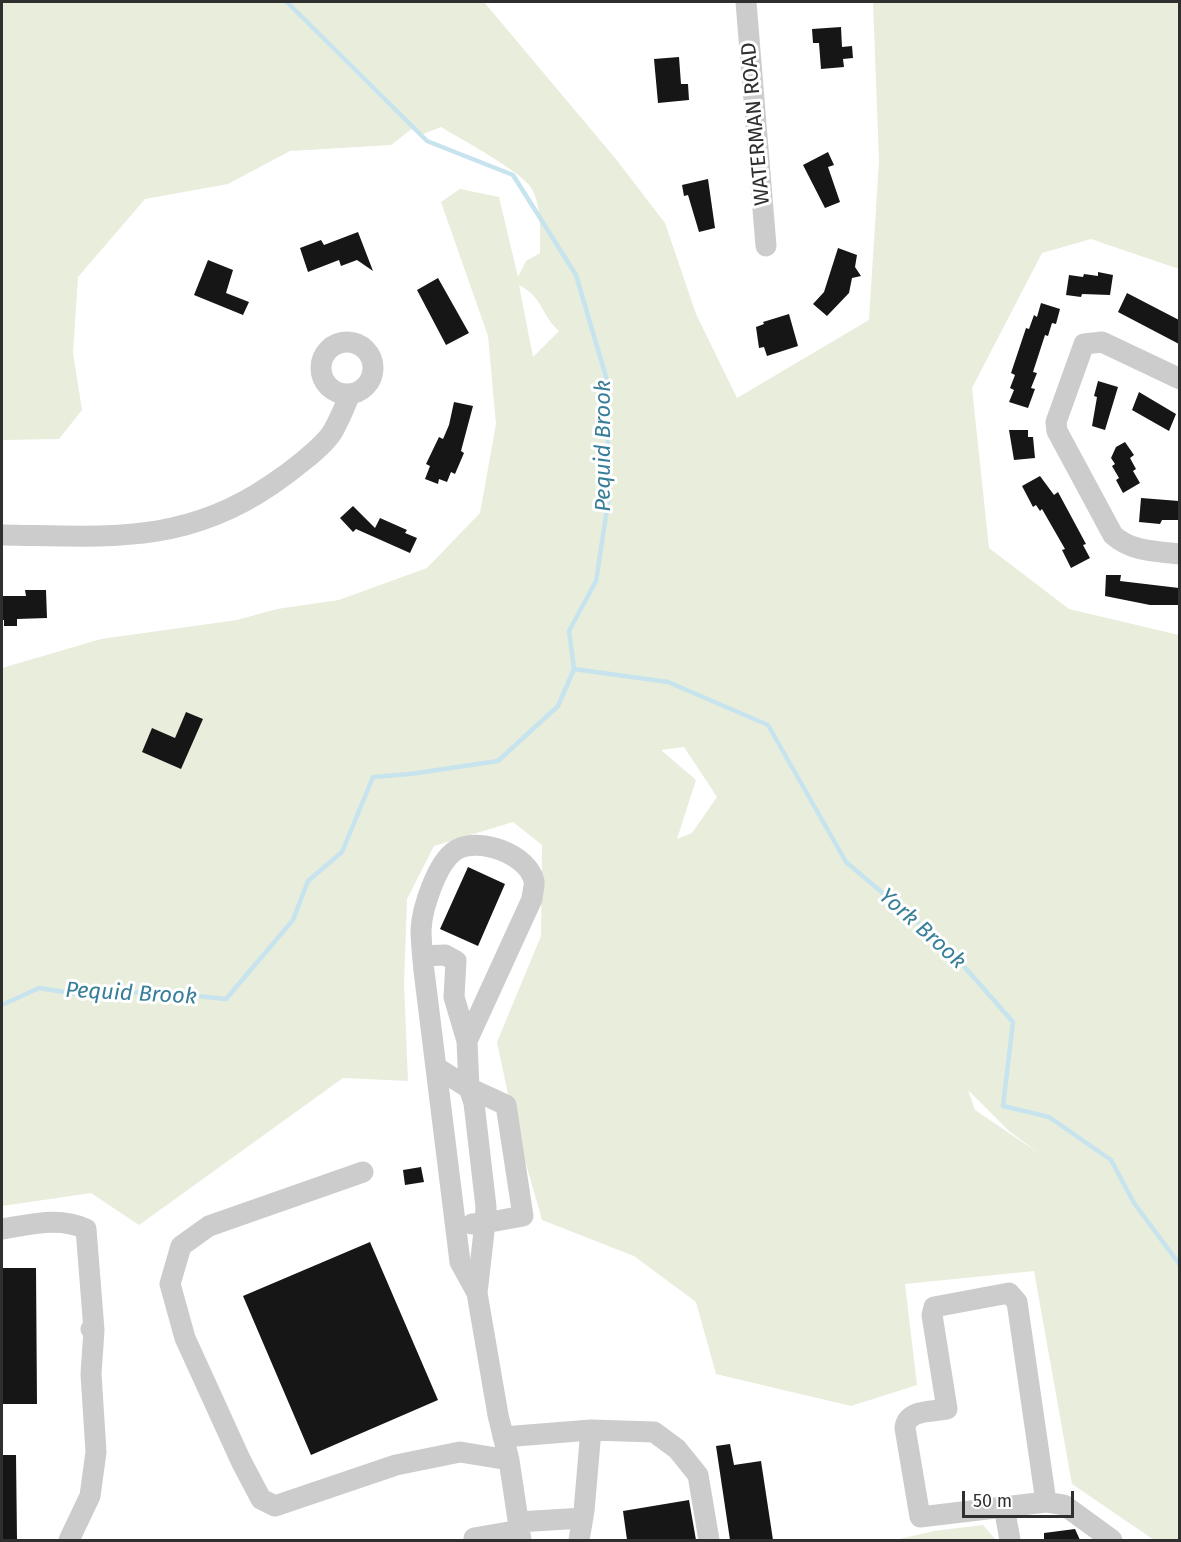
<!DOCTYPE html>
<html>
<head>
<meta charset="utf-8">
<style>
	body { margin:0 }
	#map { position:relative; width:1181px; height:1542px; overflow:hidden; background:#fff; font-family:"Fira Sans",sans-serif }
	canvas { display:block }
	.frame { position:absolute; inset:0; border:3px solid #2f2f2f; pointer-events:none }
	.scale { position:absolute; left:962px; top:1491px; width:112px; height:27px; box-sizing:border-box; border:3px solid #2f2f2f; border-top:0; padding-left:8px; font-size:18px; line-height:21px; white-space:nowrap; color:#2f2f2f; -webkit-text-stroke:4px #fff; paint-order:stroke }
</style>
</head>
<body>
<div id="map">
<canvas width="1181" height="1542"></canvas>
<div class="frame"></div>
<div class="scale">50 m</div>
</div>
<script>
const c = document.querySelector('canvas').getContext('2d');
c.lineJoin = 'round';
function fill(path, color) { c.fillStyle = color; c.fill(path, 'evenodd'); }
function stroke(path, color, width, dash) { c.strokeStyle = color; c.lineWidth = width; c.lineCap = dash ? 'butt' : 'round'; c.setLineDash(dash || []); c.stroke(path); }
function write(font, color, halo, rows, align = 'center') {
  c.font = font + ' "Fira Sans",sans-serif'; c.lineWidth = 6; c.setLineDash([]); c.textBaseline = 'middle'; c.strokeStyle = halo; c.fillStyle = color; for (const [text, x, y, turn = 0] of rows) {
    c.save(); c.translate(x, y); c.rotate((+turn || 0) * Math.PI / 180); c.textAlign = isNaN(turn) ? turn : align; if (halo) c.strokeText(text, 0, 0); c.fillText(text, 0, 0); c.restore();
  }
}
fill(new Path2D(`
	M2 2H484L615 158 665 223 696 314 737 398 869 320 879 161 873 2H1179V269L1091 239 1042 253 972 388 989 548 1069 609 1179 635V1540H1154L1072 1484 1034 1271 905 1284 917 1385 851 1406 716 1374 696 1302 634 1256 542 1220 513 1118 497 1042 541 936 542 845 513 822 434 846 407 899 404 984 408 1081 343 1078 139 1225 91 1193 2 1206V668L101 639 237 620 277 609 339 600 427 568 480 513 496 424 488 336 441 202 460 189 499 197 518 277 526 261 540 253C540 231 542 209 532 189 524 173 459 138 441 127L421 135 413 128 391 145 290 151 228 184 145 199 78 277 73 353 82 410 59 439 2 440ZM519 285C544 298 540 314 559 331L533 357ZM684 747 717 797 692 833 677 839 696 780 661 750ZM968 1090 1009 1131 1040 1154 975 1110Z
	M983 1525 996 1540H895L934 1531Z`), '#e8eddc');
stroke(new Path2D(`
	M574 669 668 682 768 725 846 862 947 947 1013 1022 1003 1106 1049 1117 1111 1160 1134 1203 1180 1265
	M2 1005 39 988 97 997 149 991 226 999 293 920 308 881 342 852 373 777 410 774 498 761 558 706 574 669 569 631 596 581 609 496 606 377 576 275 513 175 427 141 287 2`), '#c7e4ee', 4.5);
fill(new Path2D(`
	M841 27 842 47 852 46 853 58 843 59 844 67 821 69 819 43H813L812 29Z
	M679 57 681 84H688L689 100 658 103 654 59Z
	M828 152 834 165 828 167 840 202 825 208 803 165Z
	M708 179 715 228 699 232 688 195 684 196 682 185Z
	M358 232 373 271 357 260 341 266 339 260 308 272 300 248 321 240 324 245Z
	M838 248 857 255 855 267 861 276 852 278 849 293 827 316 813 304 824 292Z
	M208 260 233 270 226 293 249 302 243 315 194 295Z
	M1098 272 1113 275 1110 295 1082 294 1081 297 1066 295 1069 275 1083 277 1084 274 1098 276Z
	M438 278 469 333 446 345 417 290Z
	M1127 293 1179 320V344L1118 312Z
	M1041 303 1060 309 1056 324 1052 323 1048 336 1045 335 1033 372 1037 373 1031 388 1035 389 1028 408 1009 402 1014 390 1010 388 1015 375 1011 373 1026 328 1029 329 1034 315 1037 317Z
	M789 314 798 346 767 356 764 347 759 348 756 327 764 324 763 322Z
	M1098 381 1118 387 1105 430 1092 426 1097 397 1094 396Z
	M1139 392 1176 414 1169 431 1132 410Z
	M454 402 473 406 461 451 464 453 455 474 451 472 447 482 439 479 438 484 425 479 430 466 426 464 439 437 443 439 449 425Z
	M1009 430H1028V437H1033L1035 458 1014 460Z
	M1125 442 1134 455 1130 458 1136 469 1133 471 1140 483 1123 493 1116 480 1119 478 1112 466 1115 464 1111 458 1116 447Z
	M1040 476 1054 495 1058 492 1086 544 1083 545 1090 558 1071 568 1062 550 1065 549 1042 509 1040 511 1036 505 1033 507 1022 486Z
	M1141 498 1179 501V520H1162L1160 524 1139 522Z
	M353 506 375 528 380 518 407 530 405 533 417 538 410 553 356 529 353 532 340 518Z
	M1106 575H1121L1120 581 1179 588V605H1150L1105 596Z
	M25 590H46L47 618 17 619V626H4V620H2L3 596H26Z
	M186 712 203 719 181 769 142 752 152 728 175 738Z
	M468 867 505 884 478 946 440 929Z
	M421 1167 424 1182 405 1185 403 1170Z
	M370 1242 438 1400 311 1455 243 1296Z
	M2 1268H36L37 1404H2Z
	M730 1444 734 1465 761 1461 773 1540H730L716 1446Z
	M2 1455H16L17 1540H2Z
	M689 1500 696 1540H627L623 1511Z
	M1075 1529 1080 1540H1044V1533Z`), '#161616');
stroke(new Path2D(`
	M746 2 766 246
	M321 368a26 26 0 1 1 52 0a26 26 0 1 1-52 0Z
	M1180 379 1102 342 1084 344 1056 422 1057 431 1113 535C1132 552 1155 551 1180 554
	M2 535C103 536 182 546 271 485 286 475 324 447 333 431 340 419 345 406 350 394
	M423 956 445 955 456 961 454 997 467 1041
	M437 1068 469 1088 467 1041 532 899C532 894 535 886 534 881 528 854 478 836 456 850 437 862 422 908 421 930 421 943 423 958 424 971L460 1262 477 1293 498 1415 509 1460 521 1540
	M469 1088 506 1105 523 1216 485 1223 486 1207 474 1103Z
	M363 1172 209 1226 181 1246 170 1284 185 1338 241 1461 261 1499 275 1506 396 1465 460 1452 509 1460
	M472 1224 485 1223 477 1293
	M2 1229C30 1225 58 1216 86 1229L94 1330
	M503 1437 591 1430
	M1004 1507 1046 1502
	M518 1522 583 1518
	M69 1540 90 1496 96 1452 91 1374 94 1330 91 1329
	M474 1540V1538L520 1530
	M579 1540 584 1511 591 1430 654 1432 677 1449 698 1475 709 1540
	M1010 1540 1004 1507 920 1517 905 1428C907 1409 932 1412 947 1409L932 1315 934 1307 1009 1293 1017 1302 1046 1502 1064 1505 1112 1540`), '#ccc', 21);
write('21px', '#2f2f2f', '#fff', [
	["WATERMAN ROAD",756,124,-95]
]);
write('italic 22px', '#377e98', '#fff', [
	["Pequid Brook",604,446,-90],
	["York Brook",922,929,42],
	["Pequid Brook",131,994,3]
]);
</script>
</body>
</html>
